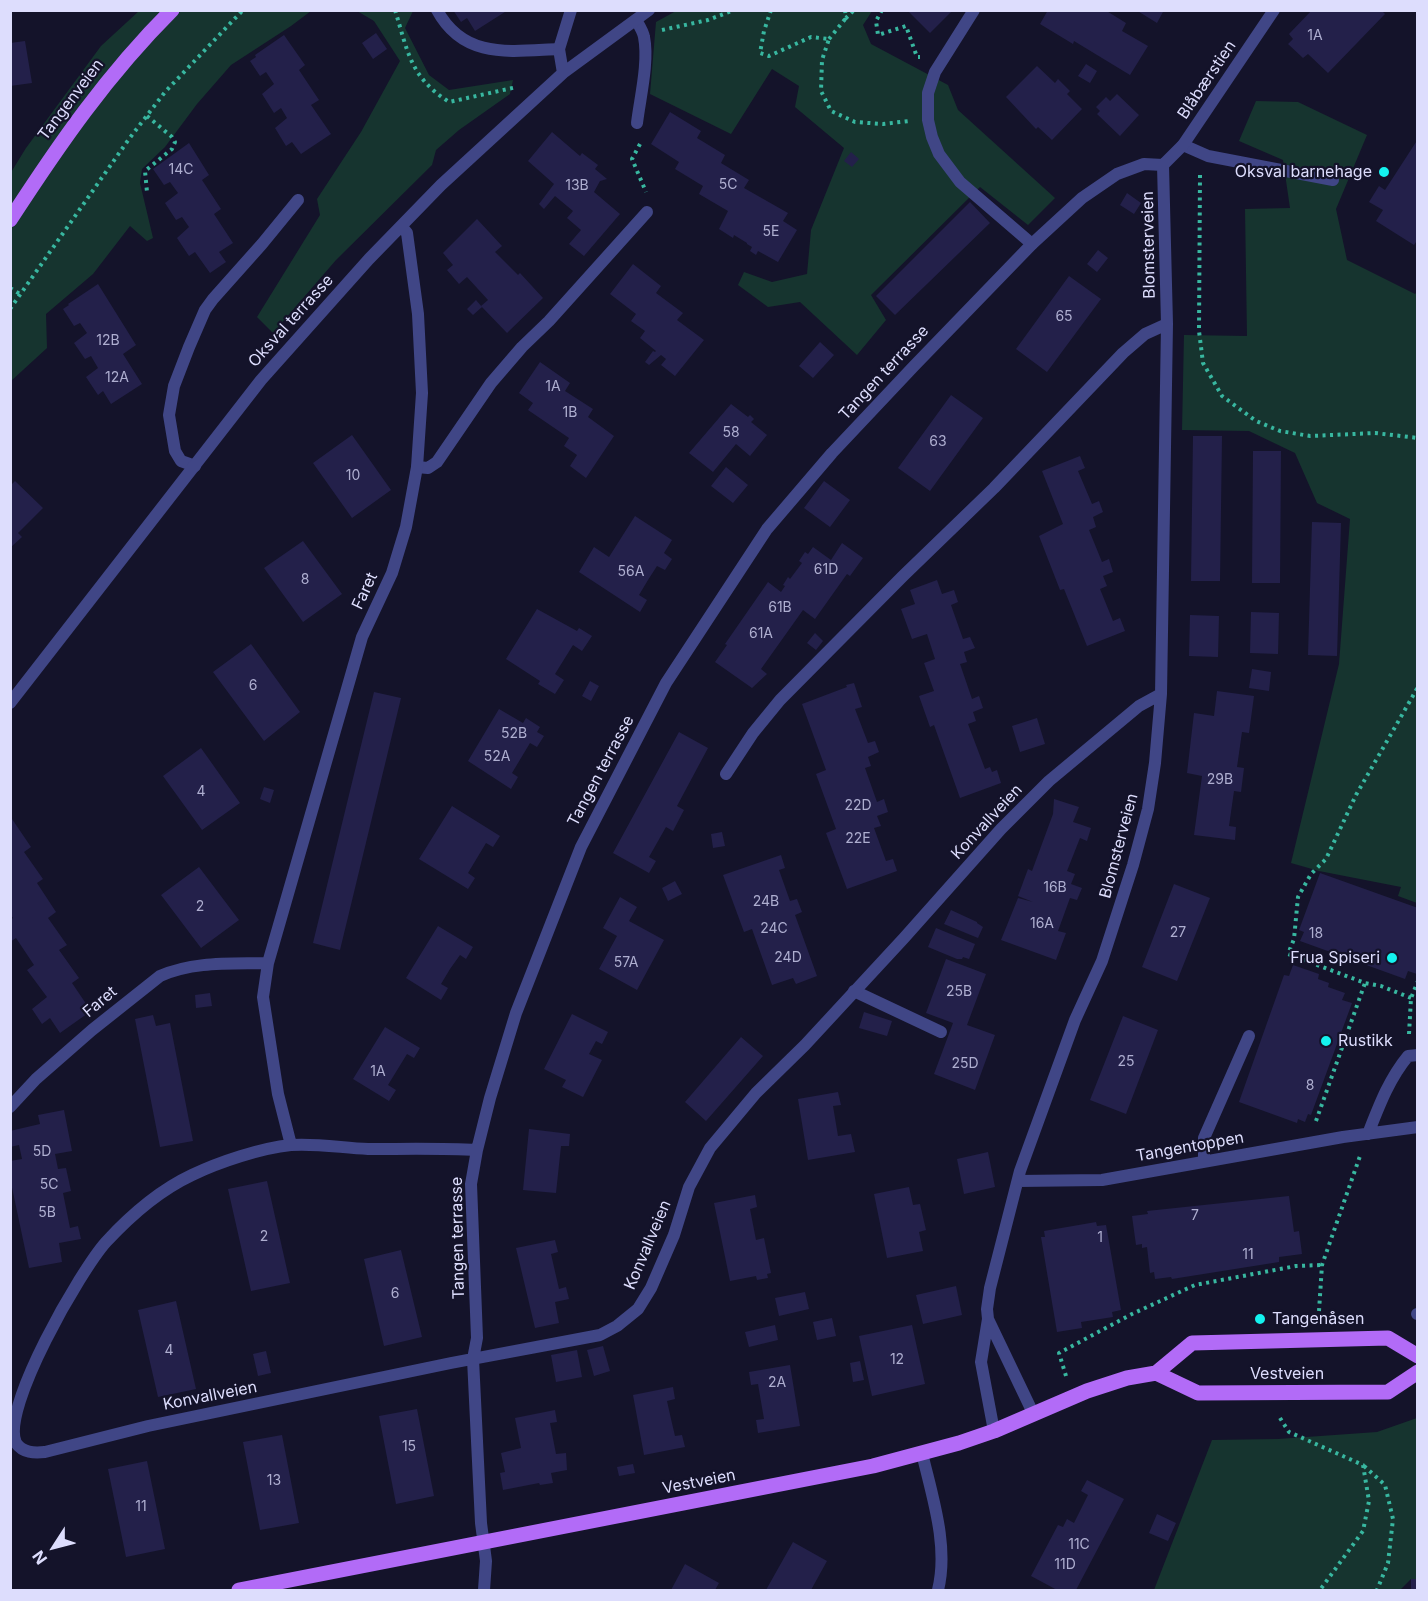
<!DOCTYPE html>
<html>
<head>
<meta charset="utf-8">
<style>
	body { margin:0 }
	#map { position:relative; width:1428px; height:1601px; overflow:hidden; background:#14132a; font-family:Inter,sans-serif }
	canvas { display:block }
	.frame { position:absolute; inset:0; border:12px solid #ddddfd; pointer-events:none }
	.north { position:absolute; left:24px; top:1517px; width:60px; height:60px; -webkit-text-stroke:4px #14132a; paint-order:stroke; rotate:234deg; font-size:16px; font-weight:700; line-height:24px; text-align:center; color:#ddddfd }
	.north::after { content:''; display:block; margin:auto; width:21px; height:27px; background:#ddddfd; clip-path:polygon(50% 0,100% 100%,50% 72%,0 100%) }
</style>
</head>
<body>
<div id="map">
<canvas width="1428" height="1601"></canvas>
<div class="frame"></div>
<div class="north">N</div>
</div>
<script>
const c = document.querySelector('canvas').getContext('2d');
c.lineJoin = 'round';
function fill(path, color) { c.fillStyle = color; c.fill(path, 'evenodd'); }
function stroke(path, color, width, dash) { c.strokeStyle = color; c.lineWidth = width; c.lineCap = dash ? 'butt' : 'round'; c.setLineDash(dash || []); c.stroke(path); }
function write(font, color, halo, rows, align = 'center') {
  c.font = font + ' Inter,sans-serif'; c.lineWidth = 4.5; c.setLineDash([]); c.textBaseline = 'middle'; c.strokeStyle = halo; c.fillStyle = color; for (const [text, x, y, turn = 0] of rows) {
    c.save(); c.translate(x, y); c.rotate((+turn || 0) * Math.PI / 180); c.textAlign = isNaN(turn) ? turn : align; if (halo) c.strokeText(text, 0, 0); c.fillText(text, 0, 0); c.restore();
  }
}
fill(new Path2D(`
	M139 11H311L291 26 231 65 197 104 165 147 142 169 140 183 153 238 147 241 130 226 93 274 46 314 47 348 11 381 10 174 26 148 101 46Z
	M357 11H413L405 28 429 75 449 90 513 80 510 94 459 130 436 150 432 165 336 260 273 333 257 317 320 215 317 199 361 132 400 61 374 21Z
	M676 11H872L863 25 871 44 948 85 958 110 1055 198 1028 225 980 187 871 295 886 320 857 355 800 302 768 307 738 285 744 272 772 282 807 274 811 230 844 148 795 107 799 86 772 69 731 134 650 94 656 22Z
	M1256 101 1298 102 1367 135 1336 209 1347 260 1415 294 1417 292V903L1398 896 1401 887 1319 871 1291 863 1339 664 1350 519 1317 503 1295 453 1249 431 1182 430 1184 335 1247 336 1245 209 1290 208 1283 160 1239 141Z
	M1417 1418V1579H1411L1400 1590H1154L1212 1440 1278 1439 1377 1432Z`), '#16342f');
fill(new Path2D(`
	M453 10H508L475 31 467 18 461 22Z
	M907 10H953L930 33Z
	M1048 10H1105L1126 23 1122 31 1148 46 1130 75 1074 41 1073 44 1040 24Z
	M1136 10H1164L1157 23Z
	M1312 10H1384L1383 12 1385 14 1328 73 1308 54 1303 58 1288 44 1293 39 1289 34Z
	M376 33 387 49 373 59 362 43Z
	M284 35 305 65 299 70 319 100 311 105 331 134 301 154 292 142 286 146 275 128 287 118 281 108 274 113 262 94 274 84 266 72 260 76 250 61 256 57 255 55Z
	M25 41 32 83 10 86V43Z
	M1086 64 1097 71 1090 83 1078 76Z
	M1037 66 1055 83 1058 79 1070 91 1067 94 1082 109 1052 140 1038 127 1036 129 1006 97Z
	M1117 94 1139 115 1120 136 1097 114 1100 111 1096 107 1106 97 1110 101Z
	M670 112 701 131 697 138 725 155 721 163 749 180 744 188 788 213 783 221 797 230 778 262 758 251 756 255 750 251 752 247 747 244V243L734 235 733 238 719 229 728 211 699 194 703 186 675 169 679 162 651 144Z
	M552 132 580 156 582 153 598 165 595 169 607 179 600 181 594 192 620 214 584 256 569 244 581 230 567 218 573 211 555 196 544 209 539 204 554 184 528 161Z
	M1418 139V239L1414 245 1376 221 1383 210 1369 202 1379 186 1385 190Z
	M189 143 209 175 202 180 221 209 214 214 233 243 219 252 226 262 210 273 195 252 189 256 177 238 189 227 182 217 176 220 165 203 178 193 170 182 164 185 153 169Z
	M851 152 859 159 852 167 844 161Z
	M1127 193 1141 203 1134 214 1120 205Z
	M970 202 990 223 895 315 876 296Z
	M477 219 502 246 495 252 518 275 520 273 543 298 507 333 481 306 488 300 467 277 459 284 447 270 453 265 443 253Z
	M1098 250 1108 258 1097 272 1087 264Z
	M633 264 661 286 656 293 683 313 677 320 704 340 675 376 661 365 666 359 661 355 649 365 645 362 653 351 655 352 656 351 640 338 645 331 631 321 636 314 610 294Z
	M1069 276 1101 299 1047 372 1016 349Z
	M98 284 136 345 123 354 142 384 111 404 103 391 98 395 86 377 98 368 91 356 85 359 74 343 87 333 80 323 74 326 63 309 69 305 68 304Z
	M476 300 482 307 473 315 467 309Z
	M820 342 834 355 813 378 799 366Z
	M540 362 570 383 565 391 593 409 588 417 614 436 586 478 570 466 577 455 564 446 569 438 528 410 533 403 519 393Z
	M951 395 983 418 930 491 898 468Z
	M731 404 748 417 750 415 754 419 751 422 767 435 750 456 736 444 713 472 689 453Z
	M352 435 391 490 352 518 313 463Z
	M1193 436H1222L1220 581H1191Z
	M1253 451H1281L1280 583H1252Z
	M1080 456 1085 468 1078 471 1092 504 1099 501 1103 512 1093 517 1096 527 1089 530 1102 562 1109 559 1113 572 1103 576 1107 586 1100 589 1113 621 1120 618 1125 631 1087 646 1064 589 1060 590 1039 536 1063 524 1042 471Z
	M726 467 748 485 733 503 711 486Z
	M15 481 43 508 18 533 22 537 10 548V486Z
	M824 481 850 500 830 527 804 508Z
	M635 516 672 540 664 553 672 559 665 570 657 566 648 580 639 595 647 600 640 612 579 572 594 547 609 557Z
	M1312 522 1341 523 1337 656 1308 655Z
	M303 541 342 594 303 622 264 568Z
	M842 543 863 558 850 576 847 574 815 619 803 610 761 669 767 674 752 688 715 662 727 645 725 644 768 582 781 592 785 586 783 585 788 577 790 579 802 563 799 561 805 552 808 554 813 547 831 560Z
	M937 580 942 594 954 590 958 602 951 605 963 639 970 637 975 648 964 652 967 662 960 664 972 699 979 696 983 708 973 712 976 721 968 724 985 769 990 767 992 772 997 770 1001 783 960 798 934 725 930 727 919 696 934 691 924 663 935 659 927 634 912 639 901 609 915 604 910 590Z
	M537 609 577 631 579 628 592 636 582 651 573 645 555 674 564 680 555 694 538 684 540 681 506 659Z
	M1251 612 1279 613 1278 654 1250 653Z
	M1190 615 1219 616 1218 657 1189 656Z
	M815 633 823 641 816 650 807 643Z
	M251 644 300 712 264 741 213 672Z
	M1252 669 1271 672 1269 691 1249 688Z
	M590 681 599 686 591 701 582 696Z
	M854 683 862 707 855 709 868 743 875 741 879 752 868 757 871 766 865 768 877 802 884 799 888 812 877 816 881 826 874 828 886 861 893 859 897 871 847 889 826 833 836 829 816 774 826 770 802 704 847 687 846 685Z
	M1217 691 1254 696 1249 733 1242 732 1237 767 1244 768 1241 792 1234 791 1229 826 1236 827 1235 840 1194 835 1202 776 1187 773 1194 713 1214 716Z
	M374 692 401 698 340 950 313 943Z
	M499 709 523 723 526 718 540 727 537 732 544 736 537 747 530 743 512 773 518 777 511 789 468 761Z
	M1037 718 1045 744 1020 752 1012 726Z
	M679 732 708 748 677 806 684 810 673 831 666 827 649 857 656 861 649 873 613 853Z
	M201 748 240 803 202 830 163 776Z
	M264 787 274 790 270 803 260 799Z
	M1054 799 1079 807 1073 822 1091 828 1087 841 1080 838 1067 871 1075 874 1071 884 1082 888 1077 900 1070 898 1058 931 1066 933 1056 960 1001 940 1018 898 1033 902 1018 896 1028 869 1032 871 1053 814Z
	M452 806 500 836 493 847 486 843 468 873 475 878 468 889 419 859Z
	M10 816 31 847 24 852 43 879 37 883 56 912 48 918 67 945 59 950 79 978 72 983 91 1011 60 1033 50 1018 42 1024 32 1009 47 997 27 970 34 965 16 938 10 942V920L13 918 10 914Z
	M722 832 725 846 713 848 711 834Z
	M781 855 785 868 779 870 790 901 797 899 802 912 795 915 817 976 796 984 793 978 772 985 752 929 744 932 723 875Z
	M199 867 239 920 201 948 161 895Z
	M1320 873 1418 908 1417 974 1408 971 1405 979 1300 941 1304 932 1299 930Z
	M675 881 682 894 668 901 662 888Z
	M1174 884 1210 898 1177 981 1142 967Z
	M620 897 637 907 629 921 664 940 637 990 599 969 617 936 603 928Z
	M951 910 977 922V923L983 927 978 938 944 924Z
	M438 926 473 947 466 959 460 955 450 969 441 984 448 988 441 1000 406 978Z
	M936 928 975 944 969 959 963 957 962 959H957L928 947Z
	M946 959 986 974 967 1025 995 1035 975 1090 934 1074 953 1023 926 1013Z
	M1293 965 1319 974 1318 979 1329 983 1328 987 1345 993 1342 1000 1352 1003 1311 1115 1308 1114 1305 1122 1298 1119 1297 1123 1239 1102 1284 975 1289 976Z
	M210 993 212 1006 196 1008 195 995Z
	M864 1012 892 1021 887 1036 859 1028Z
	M572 1014 608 1032 602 1044 596 1041 589 1054 602 1060 583 1097 562 1087 566 1080 544 1069Z
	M153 1015 156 1026 170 1023 193 1141 160 1147 135 1019Z
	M1123 1016 1158 1030 1126 1114 1090 1100Z
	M385 1027 420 1048 414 1058 407 1054 388 1085 396 1090 389 1101 353 1079Z
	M741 1037 763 1056 706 1121 685 1102Z
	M838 1092 841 1105 833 1106 838 1136 851 1134 855 1152 808 1160 798 1099Z
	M64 1110 72 1151 55 1154 58 1169 66 1168 71 1191 63 1193 70 1228 78 1226 81 1239 59 1243 62 1262 29 1268 10 1178V1161L22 1159 19 1145 10 1147V1131L40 1124 38 1115Z
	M529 1129 570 1134 569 1146H561L556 1193 523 1190Z
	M988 1152 995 1187 964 1194 957 1159Z
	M267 1181 290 1283 251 1291 228 1189Z
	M909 1187 913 1205 920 1204 926 1230 919 1232 923 1251 887 1258 874 1194Z
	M755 1195 757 1207 750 1209 756 1240 764 1238 771 1273 767 1274 768 1278 757 1280 756 1276 730 1281 714 1203Z
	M1289 1196 1294 1232 1299 1231 1302 1254 1279 1257V1262L1172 1279 1171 1277 1155 1279 1154 1272 1150 1273 1147 1247 1142 1248V1244L1136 1245 1132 1216 1148 1214 1147 1211Z
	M1096 1222 1097 1226 1106 1225 1121 1310 1112 1312 1113 1317 1081 1322 1082 1328 1057 1332 1041 1237H1045L1044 1231Z
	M555 1240 558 1252 551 1254 559 1289 566 1287 569 1299 555 1302 559 1323 535 1328 516 1248Z
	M401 1250 422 1337 384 1346 364 1259Z
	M956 1286 962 1315 923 1324 916 1295Z
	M805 1292 809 1309 779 1316 775 1298Z
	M176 1301 196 1389 158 1397 138 1310Z
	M832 1318 836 1336 817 1340 813 1322Z
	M775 1325 778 1340 749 1347 745 1332Z
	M912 1325 925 1384 872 1396 859 1336Z
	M603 1346 610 1371 594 1376 587 1350Z
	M577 1350 582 1377 556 1382 551 1355Z
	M266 1351 271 1373 258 1376 253 1354Z
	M860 1361 864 1380 853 1382 850 1363Z
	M790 1365 800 1426 758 1433 756 1420 764 1419 758 1384 751 1385 749 1372Z
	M673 1387 675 1399 667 1401 671 1419 675 1436 682 1435 685 1447 644 1455 633 1395Z
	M417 1409 434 1496 396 1504 379 1416Z
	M555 1410 557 1422 550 1423 556 1454 566 1453 567 1470 551 1473 553 1483 540 1485 539 1483 503 1490 500 1473 505 1472 501 1453 521 1448 515 1418Z
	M282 1435 299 1523 260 1530 243 1442Z
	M147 1461 165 1549 126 1557 108 1469Z
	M633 1464 635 1473 619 1476 617 1467Z
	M1087 1480 1124 1499 1076 1590H1057L1031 1576 1058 1525 1063 1527 1067 1519 1074 1523 1088 1495 1081 1491Z
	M1157 1514 1176 1523 1168 1541 1149 1533Z
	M793 1542 827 1561 811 1590H766Z
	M685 1564 719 1583 715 1590H671Z
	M1411 1579H1418V1590H1411Z`), '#23204a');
stroke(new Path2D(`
	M395 10C408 52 410 77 449 102L517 87
	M771 10 764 31 760 53 769 56 811 37 829 39 822 60 821 91 831 111 855 122 883 124 909 121
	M845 10 846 18 854 10
	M882 10 876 21 878 35 906 26 917 57H920
	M662 30 708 20 734 10
	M829 39 846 18
	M147 116 172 137 175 142 172 149 145 171 147 192
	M640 144 632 159 646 192
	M1200 175 1199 331 1203 363 1222 396 1256 421 1280 431 1310 436 1375 433 1418 438
	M10 288 20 294
	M10 309 129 139 165 92 243 10
	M1411 998 1381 986 1365 983 1288 954 1294 939 1298 897 1311 874 1326 859 1356 795 1418 687
	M1409 1034 1411 998 1418 981
	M1316 1121 1365 983
	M1319 1311 1322 1265 1360 1156
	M1066 1376 1059 1353 1132 1314 1195 1285 1296 1266 1322 1265
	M1280 1418 1289 1432 1363 1465 1369 1501 1363 1531 1320 1590
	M1364 1466 1385 1485 1393 1519 1388 1563 1377 1590`), '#38b7a0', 4, [3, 4.5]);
stroke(new Path2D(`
	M437 10C464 60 511 51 559 49
	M974 10 935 72 928 93V120L932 137 939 154 960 182 1032 244
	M636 20C639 25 643 31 644 37 649 62 640 98 637 123
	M1183 145 1208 156 1333 180
	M195 466 181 461 175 451 169 415 174 386 189 347 205 310 213 299 262 244 298 200
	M417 467 428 468 437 462 491 383 522 347 549 321 647 212
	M854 991 941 1032
	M1204 1161V1138L1249 1036`), '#404686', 12);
stroke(new Path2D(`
	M563 73 559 49 571 10
	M1163 165 1183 145 1274 10
	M10 703 261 380 369 259 441 185 563 73 649 10
	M726 774 753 733 780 700 903 576 994 488 1123 353 1145 334 1167 324
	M10 1107 36 1079 92 1030 160 976C194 961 231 964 268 963
	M1368 1134C1379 1106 1389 1079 1408 1056L1418 1055
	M291 1145 278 1094 263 997 268 963 362 637 392 573 406 527 417 467 422 393 418 314 407 233 401 226
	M477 1150C441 1148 404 1149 368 1149 343 1148 316 1143 291 1145 261 1148 219 1162 192 1175 160 1190 130 1216 106 1242 81 1270 0 1409 16 1443 23 1453 34 1453 45 1452L148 1426 451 1363 600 1335 617 1326 638 1309 651 1288 674 1235 689 1187 710 1148 756 1093 805 1045 904 938 1001 829 1049 781 1139 706 1161 694
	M1018 1181 1102 1180 1343 1137 1418 1127
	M1417 1314H1418
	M988 1319 1033 1413
	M994 1431 981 1362 988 1319 987 1309 990 1288 1020 1171 1075 1020 1102 961 1133 865 1148 809 1155 763 1161 694 1167 324 1163 165
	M922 1453C932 1496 949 1546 938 1590
	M484 1590 486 1561 481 1523 473 1359 477 1338 471 1184 477 1150 490 1098 516 1013 581 847 666 683 767 529 832 453 914 366 1032 244 1082 198 1117 174 1144 164 1163 165`), '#404686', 12);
stroke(new Path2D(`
	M10 220C60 143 107 75 172 10
	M1156 1373 1198 1393 1388 1392 1418 1372
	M239 1590 873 1466 959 1443 994 1431 1087 1391 1127 1378 1156 1373 1192 1343 1388 1338 1418 1356`), '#b26bf7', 15);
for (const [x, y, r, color] of [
	[1384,172,6,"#14f2ef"],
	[1392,958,6,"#14f2ef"],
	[1326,1041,6,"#14f2ef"],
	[1260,1319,6,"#14f2ef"]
]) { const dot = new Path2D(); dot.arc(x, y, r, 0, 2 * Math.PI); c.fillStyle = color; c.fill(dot); stroke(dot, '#14132a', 2); }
write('14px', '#aeaed0', null, [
	["1A",1315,36],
	["14C",181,170],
	["5C",728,185],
	["13B",577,186],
	["5E",771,232],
	["65",1064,317],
	["12B",108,341],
	["12A",117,378],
	["1A",553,387],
	["1B",570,413],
	["58",731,433],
	["63",938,442],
	["10",353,476],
	["61D",826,570],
	["56A",631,572],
	["8",305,580],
	["61B",780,608],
	["61A",761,634],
	["6",253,686],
	["52B",514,734],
	["52A",497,757],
	["29B",1220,780],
	["4",201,792],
	["22D",858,806],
	["22E",858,839],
	["16B",1055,888],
	["24B",766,902],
	["2",200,907],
	["16A",1042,924],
	["24C",774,929],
	["27",1178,933],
	["18",1316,934],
	["24D",788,958],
	["57A",626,963],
	["25B",959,992],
	["25",1126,1062],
	["25D",965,1064],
	["1A",378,1072],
	["8",1310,1086],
	["5D",42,1152],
	["5C",49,1185],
	["5B",47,1213],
	["7",1195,1216],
	["2",264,1237],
	["1",1100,1238],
	["11",1248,1255],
	["6",395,1294],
	["4",169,1351],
	["12",897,1360],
	["2A",777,1383],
	["15",409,1447],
	["13",274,1481],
	["11",141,1507],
	["11C",1079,1545],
	["11D",1065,1565]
]);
write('16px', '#ddddfd', '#14132a', [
	["Blåbærstien",1207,80,-56],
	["Tangenveien",71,100,-53],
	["Blomsterveien",1149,245,-91],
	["Oksval terrasse",291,321,-48],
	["Tangen terrasse",884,373,-47],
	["Faret",365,591,-65],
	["Tangen terrasse",601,771,-62],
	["Konvallveien",987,822,-47],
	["Blomsterveien",1119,846,-75],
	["Faret",100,1002,-40],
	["Tangentoppen",1190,1147,-10],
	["Tangen terrasse",458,1238,-91],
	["Konvallveien",648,1245,-67],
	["Vestveien",1287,1374],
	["Konvallveien",210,1396,-11],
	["Vestveien",699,1482,-11]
]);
write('16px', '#ddddfd', '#14132a', [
	["Oksval barnehage",1372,172],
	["Frua Spiseri",1380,958],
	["Rustikk",1338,1041,"left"],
	["Tangenåsen",1272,1319,"left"]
], 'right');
</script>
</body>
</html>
